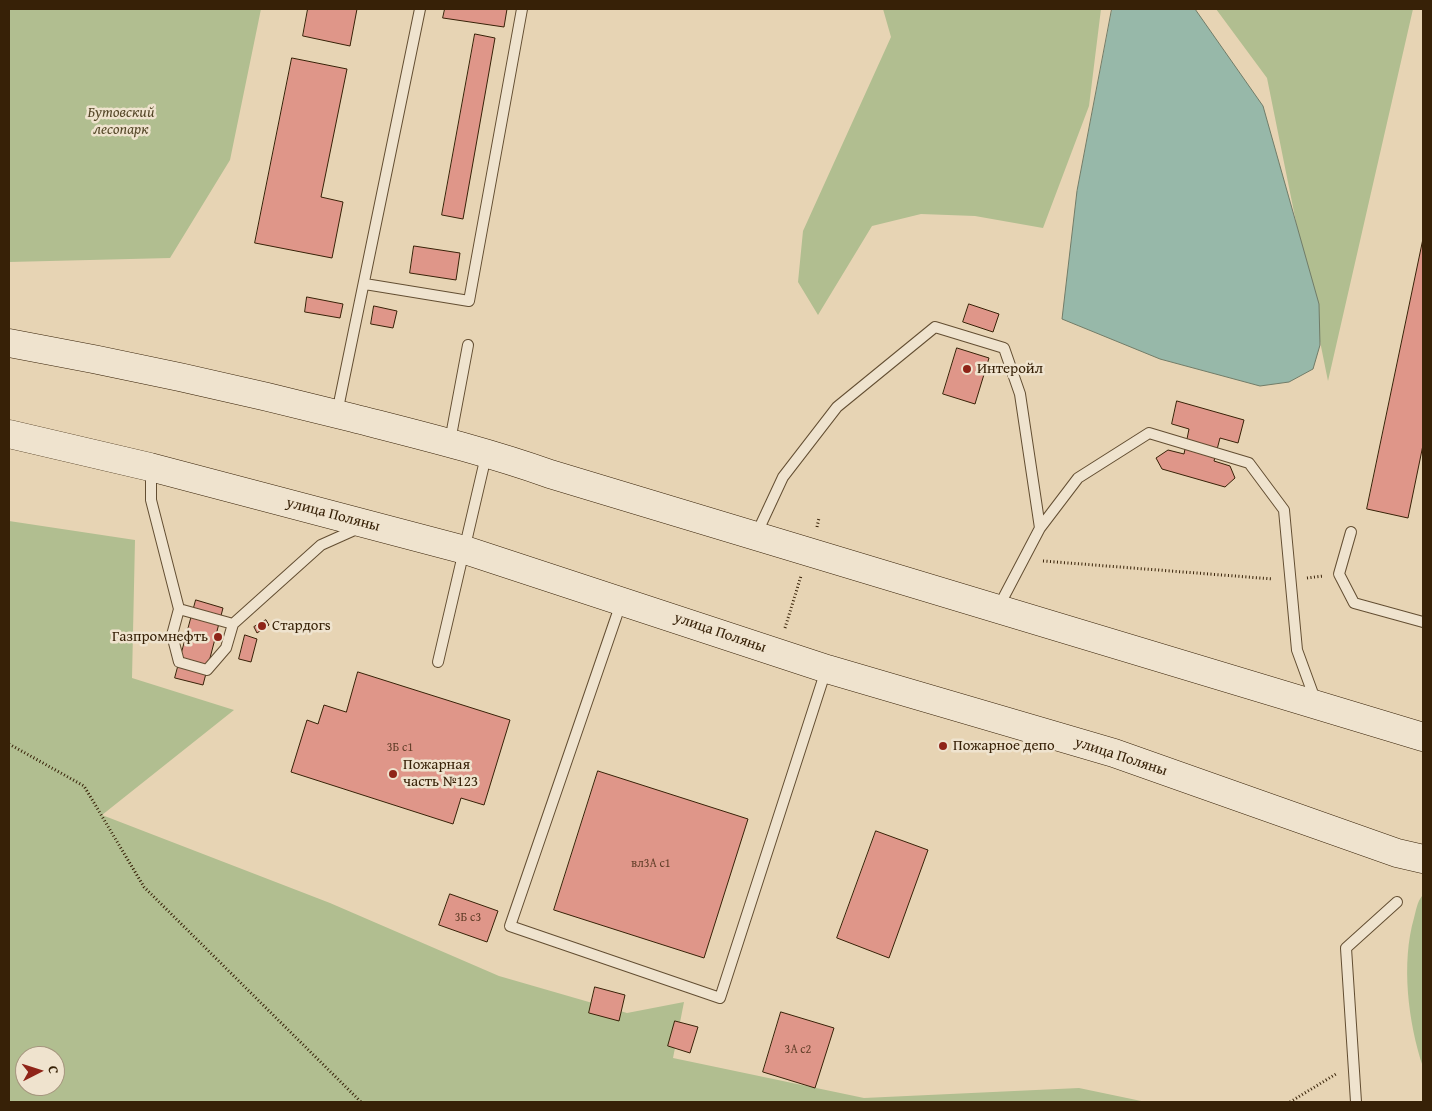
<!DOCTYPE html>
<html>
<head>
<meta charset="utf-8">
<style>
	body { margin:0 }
	#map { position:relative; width:1432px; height:1111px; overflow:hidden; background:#e7d4b4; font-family:"Gentium Book Plus",serif }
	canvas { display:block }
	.frame { position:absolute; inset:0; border:10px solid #372107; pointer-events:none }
	.north { position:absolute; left:15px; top:1046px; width:50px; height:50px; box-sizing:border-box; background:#efe3ce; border:1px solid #a5957e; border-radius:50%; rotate:85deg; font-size:14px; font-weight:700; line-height:20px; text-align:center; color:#372107 }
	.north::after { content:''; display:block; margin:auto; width:18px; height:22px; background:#8f2418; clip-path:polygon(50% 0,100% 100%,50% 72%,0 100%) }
</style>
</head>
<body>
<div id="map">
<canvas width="1432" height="1111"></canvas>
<div class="frame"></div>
<div class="north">С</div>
</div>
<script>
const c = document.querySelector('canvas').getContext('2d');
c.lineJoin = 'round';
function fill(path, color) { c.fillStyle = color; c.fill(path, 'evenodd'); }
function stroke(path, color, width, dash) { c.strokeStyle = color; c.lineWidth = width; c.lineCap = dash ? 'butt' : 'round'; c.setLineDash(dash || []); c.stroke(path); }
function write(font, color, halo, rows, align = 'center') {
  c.font = font + ' "Gentium Book Plus",serif'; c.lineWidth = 5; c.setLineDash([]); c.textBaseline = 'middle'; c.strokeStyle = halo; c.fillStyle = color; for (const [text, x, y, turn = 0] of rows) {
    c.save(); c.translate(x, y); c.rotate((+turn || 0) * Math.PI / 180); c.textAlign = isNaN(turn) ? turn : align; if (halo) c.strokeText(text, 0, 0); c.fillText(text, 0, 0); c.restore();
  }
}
fill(new Path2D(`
	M9 9H261L230 160 170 258 9 262Z
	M883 9H1101L1089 106 1043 228 975 216 921 214 872 226 818 315 798 282 803 231 891 37Z
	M1216 9H1413L1328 381 1267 78Z
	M9 521 135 540 132 678 234 710 102 815 330 903 499 976 627 1013 684 1002 673 1058 864 1098 1079 1088 1146 1102H9ZM25 1056H55V1086H25Z
	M1422 896 1423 897V1067C1408 1022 1401 963 1414 918 1416 911 1417 902 1422 896Z`), '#b1be90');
const water = new Path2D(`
	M1112 9H1195L1263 106 1319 304 1320 345 1313 369 1289 382 1260 386 1160 359 1062 319 1077 191Z`);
fill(water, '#97b8a9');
stroke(water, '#717c68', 1);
const building = new Path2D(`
	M308 9H357L350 46 303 36Z
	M445 9H507L504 27 443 18Z
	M475 34 495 38 463 219 442 215Z
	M292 58 347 69 321 197 343 202 332 258 255 243Z
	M1423 239V445L1408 518 1367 509Z
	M414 246 460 253 456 280 410 273Z
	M307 297 343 304 340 318 305 312Z
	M969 304 999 314 993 332 963 322Z
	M374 306 397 311 393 328 371 324Z
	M957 348 989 358 975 404 943 394Z
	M1177 401 1244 420 1238 443 1220 438 1214 461 1230 466 1235 478 1225 487 1162 469 1156 458 1168 450 1184 454 1189 429 1172 424Z
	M196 600 223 608 203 685 175 678Z
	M266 620 269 625 257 633 254 627Z
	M245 635 257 639 251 662 239 659Z
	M358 672 510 720 484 805 461 798 453 824 291 772 307 720 318 724 324 705 346 712Z
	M598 771 748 819 704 958 554 910Z
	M876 831 928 850 889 958 837 938Z
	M450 894 498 911 487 942 439 925Z
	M595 987 625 995 619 1021 589 1013Z
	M781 1012 834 1028 815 1088 763 1072Z
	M675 1021 698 1027 690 1053 668 1046Z`);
fill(building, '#df9689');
stroke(building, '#372107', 1);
const service = new Path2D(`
	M365 284 469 301 522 9
	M337 413 420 9
	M450 441 468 345
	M151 468V500L179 609 233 624 321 545 359 528
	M1351 532 1339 574 1354 603 1423 622
	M756 535 783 477 837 407 935 327 1004 348 1020 394 1040 528
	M621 603 510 926 720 998 826 670
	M998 608 1040 528 1078 478 1149 433 1249 463 1284 510 1297 650 1316 702
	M179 609 172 635 179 662 207 670 226 648 233 624
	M438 662 486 456
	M1356 1102 1346 948 1397 902`);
const secondary = new Path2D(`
	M9 343C125 364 239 389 353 418 419 435 485 451 550 474L1423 737
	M9 434 150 467 465 550 827 669 1114 753 1397 853 1423 859`);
stroke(service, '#634e32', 12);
stroke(secondary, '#372107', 29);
stroke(new Path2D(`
	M817 527 819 518
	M1043 561 1273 579
	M1307 578 1323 576
	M785 628 801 576
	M9 744 84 786 144 887 361 1102
	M1290 1102 1336 1074`), '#372107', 3, [1, 2.5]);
stroke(service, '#efe3ce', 10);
stroke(secondary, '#efe3ce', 28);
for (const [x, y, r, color] of [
	[967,369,5,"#8f2418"],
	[262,626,5,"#8f2418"],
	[218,637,5,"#8f2418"],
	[943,746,5,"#8f2418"],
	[393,774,5,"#8f2418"]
]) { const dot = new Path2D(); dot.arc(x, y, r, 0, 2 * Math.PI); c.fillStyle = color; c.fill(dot); stroke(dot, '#efe3ce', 2); }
write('12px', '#613e28', null, [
	["3Б с1",400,748],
	["вл3А с1",651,864],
	["3Б с3",468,918],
	["3А с2",798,1050]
]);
write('italic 15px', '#564829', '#efe3ce', [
	["Бутовский",121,113],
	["лесопарк",121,130]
]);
write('15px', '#372107', '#efe3ce', [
	["Интеройл",977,369],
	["Стардогs",272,626],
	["Газпромнефть",208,637,"right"],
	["Пожарное депо",953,746],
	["Пожарная",403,765],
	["часть №123",403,782]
], 'left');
write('15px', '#372107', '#efe3ce', [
	["улица Поляны",333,515,15],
	["улица Поляны",720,633,19],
	["улица Поляны",1121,757,18]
]);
</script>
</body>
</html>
